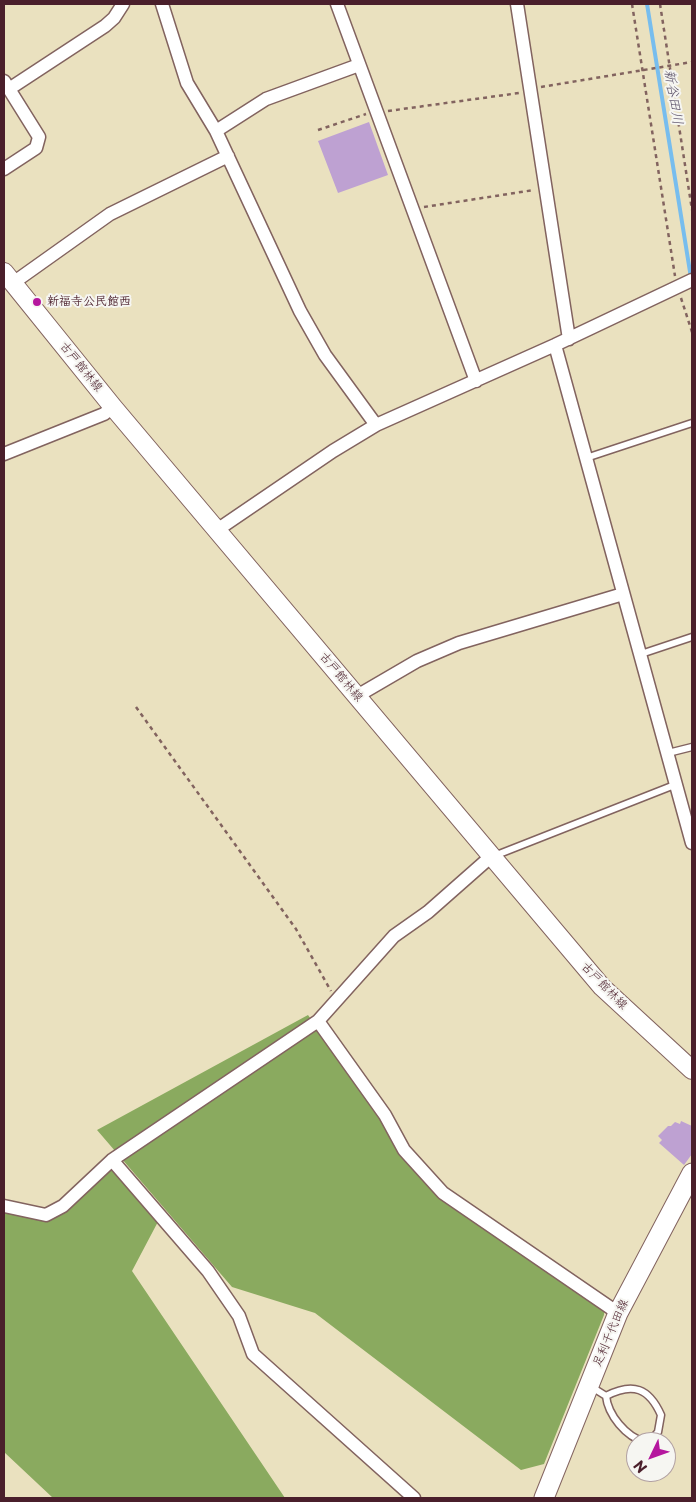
<!DOCTYPE html>
<html>
<head>
<meta charset="utf-8">
<style>
	body { margin:0 }
	#map { position:relative; width:696px; height:1502px; overflow:hidden; background:#eae1bf; font-family:"Playpen Sans",sans-serif }
	canvas { display:block }
	.frame { position:absolute; inset:0; border:5px solid #4a1f2b; pointer-events:none }
	.north { position:absolute; left:626px; top:1432px; width:50px; height:50px; box-sizing:border-box; background:#f6f6f2; border:1px solid #b1a0a2; border-radius:50%; rotate:228deg; font-size:14px; font-weight:700; line-height:20px; text-align:center; color:#4a1f2b }
	.north::after { content:''; display:block; margin:auto; width:18px; height:22px; background:#b5179e; clip-path:polygon(50% 0,100% 100%,50% 72%,0 100%) }
</style>
</head>
<body>
<div id="map">
<canvas width="696" height="1502"></canvas>
<div class="frame"></div>
<div class="north">N</div>
</div>
<script>
const c = document.querySelector('canvas').getContext('2d');
c.lineJoin = 'round';
function fill(path, color) { c.fillStyle = color; c.fill(path, 'evenodd'); }
function stroke(path, color, width, dash) { c.strokeStyle = color; c.lineWidth = width; c.lineCap = dash ? 'butt' : 'round'; c.setLineDash(dash || []); c.stroke(path); }
function write(font, color, halo, rows, align = 'center') {
  c.font = font + ' "Playpen Sans","Klee One",sans-serif'; c.lineWidth = 4; c.setLineDash([]); c.textBaseline = 'middle'; c.strokeStyle = halo; c.fillStyle = color; for (const [text, x, y, turn = 0] of rows) {
    c.save(); c.translate(x, y); c.rotate((+turn || 0) * Math.PI / 180); c.textAlign = isNaN(turn) ? turn : align; if (halo) c.strokeText(text, 0, 0); c.fillText(text, 0, 0); c.restore();
  }
}
fill(new Path2D(`
	M308 1015 397 1139 454 1201 605 1304 604 1315 544 1464 521 1470 315 1313 232 1287 97 1130Z
	M112 1160 161 1216 132 1271 285 1498H53L4 1452V1205L46 1215Z`), '#8aaa5f');
stroke(new Path2D(`
	M647 4 691 278`), '#77bdee', 4);
fill(new Path2D(`
	M369 122 388 175 338 193 318 141Z
	M681 1121 692 1126V1154L684 1165 659 1143 662 1140 658 1136 668 1126H671L675 1122 680 1124Z`), '#bea1d2');
const lane = new Path2D(`
	M586 458 692 423
	M641 654 692 637
	M668 753 692 747
	M494 856 677 784
	M590 1386 606 1396
	M606 1396C633 1382 649 1388 661 1415L658 1432 649 1442
	M606 1396C608 1415 626 1437 645 1442`);
const street = new Path2D(`
	M162 4 187 83 216 131 300 311 325 355 376 425
	M337 4 476 381
	M517 4 569 339
	M4 81 39 137 36 148 4 169
	M9 89 105 26 114 18 123 4
	M216 131 266 99 359 65
	M13 283 110 214 228 156
	M555 345 692 843
	M4 454 104 414 113 407
	M217 530 333 451 376 425 555 345 692 280
	M357 696 417 661 459 643 623 594
	M318 1021 385 1115 404 1150 443 1193 618 1313
	M112 1160 208 1271 239 1316 253 1354 414 1498
	M4 1206 46 1215 63 1206 112 1160 318 1021 394 936 428 912 487 860 494 856`);
const secondary = new Path2D(`
	M4 272 113 407 602 987 692 1070`);
const primary = new Path2D(`
	M544 1498 618 1313 692 1173`);
stroke(lane, '#82635f', 9);
stroke(street, '#82635f', 15);
stroke(secondary, '#82635f', 20);
stroke(primary, '#82635f', 21);
stroke(new Path2D(`
	M632 4 675 276
	M660 4 692 210
	M541 87 692 62
	M388 111 519 93
	M318 130 366 114
	M424 207 534 190
	M681 298 692 332
	M136 707 296 929 331 991`), '#82635f', 2.5, [4, 4]);
stroke(lane, '#fff', 6);
stroke(street, '#fff', 12);
stroke(secondary, '#fff', 18);
stroke(primary, '#fff', 19);
for (const [x, y, r, color] of [
	[37,302,5,"#b5179e"]
]) { const dot = new Path2D(); dot.arc(x, y, r, 0, 2 * Math.PI); c.fillStyle = color; c.fill(dot); stroke(dot, '#f6f6f2', 2); }
write('bold 12px', '#4a1f2b', '#f6f6f2', [
	["新福寺公民館西",47,302]
], 'left');
write('12px', '#4a1f2b', '#f6f6f2', [
	["古戸館林線",81,367,51],
	["古戸館林線",341,677,50],
	["古戸館林線",604,986,46],
	["足利千代田線",611,1333,-67]
]);
write('italic 14px', '#584e66', '#f6f6f2', [
	["新谷田川",673,97,81]
]);
</script>
</body>
</html>
